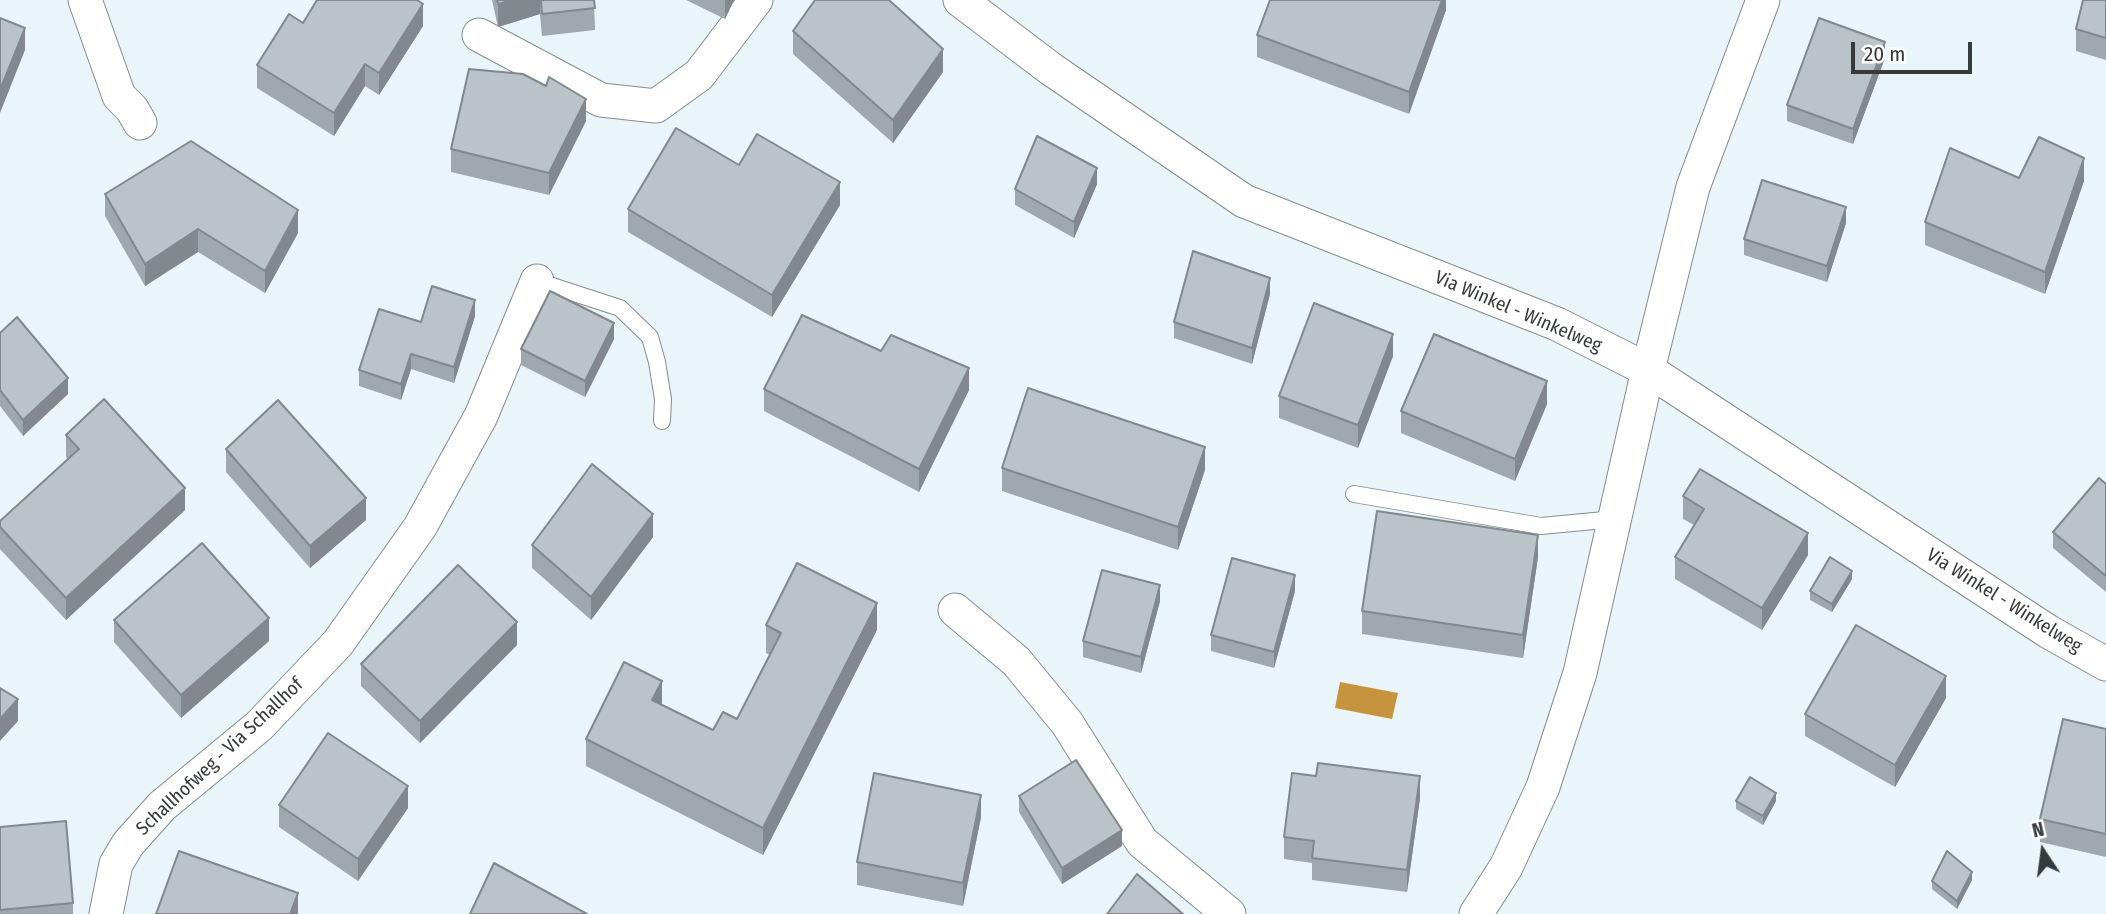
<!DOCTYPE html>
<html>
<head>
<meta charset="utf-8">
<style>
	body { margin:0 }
	#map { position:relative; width:2106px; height:914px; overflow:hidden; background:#eaf5fa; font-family:"Fira Sans Condensed",sans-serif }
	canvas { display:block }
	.north { position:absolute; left:2008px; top:816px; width:70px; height:70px; -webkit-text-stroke:5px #fff; paint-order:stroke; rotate:347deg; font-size:19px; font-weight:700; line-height:28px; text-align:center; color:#363a3c }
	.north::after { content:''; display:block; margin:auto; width:24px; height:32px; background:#363a3c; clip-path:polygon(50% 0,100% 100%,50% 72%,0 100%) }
	.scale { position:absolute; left:1851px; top:42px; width:121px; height:32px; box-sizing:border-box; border:4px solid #363a3c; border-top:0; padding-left:9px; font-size:21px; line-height:24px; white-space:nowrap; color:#363a3c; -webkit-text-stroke:5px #fff; paint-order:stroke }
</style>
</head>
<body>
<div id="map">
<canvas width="2106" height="914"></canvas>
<div class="north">N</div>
<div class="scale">20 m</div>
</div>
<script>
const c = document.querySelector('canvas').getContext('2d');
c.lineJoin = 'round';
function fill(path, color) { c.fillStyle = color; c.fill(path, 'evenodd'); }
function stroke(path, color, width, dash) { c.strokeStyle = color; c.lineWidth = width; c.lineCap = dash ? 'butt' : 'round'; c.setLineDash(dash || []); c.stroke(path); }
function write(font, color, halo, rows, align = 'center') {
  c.font = font + ' "Fira Sans Condensed",sans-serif'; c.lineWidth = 6; c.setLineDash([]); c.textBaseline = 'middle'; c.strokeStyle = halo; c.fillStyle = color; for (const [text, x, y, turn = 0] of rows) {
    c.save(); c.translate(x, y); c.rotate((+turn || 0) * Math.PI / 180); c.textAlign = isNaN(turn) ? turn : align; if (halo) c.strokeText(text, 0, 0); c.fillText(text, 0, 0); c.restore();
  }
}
fill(new Path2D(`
	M1340 682 1398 693 1392 719 1335 708Z`), '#c6933e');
const lane = new Path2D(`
	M537 281 620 308 650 337 657 362 663 399 662 421
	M1354 494 1541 526 1615 519`);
const street = new Path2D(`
	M85 0 119 96 132 109 140 123
	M960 0 1051 69 1244 201 1557 324 1648 370 2049 632 2106 664
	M479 35 601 100 656 106 699 75 756 0
	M955 610 1016 661 1067 723 1142 842 1229 914
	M106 914 116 864 128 844 162 806 259 726 338 643 420 527 481 416 537 281
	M1476 914 1506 867 1543 787 1580 673 1648 370 1693 187 1763 0`);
stroke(lane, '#848d92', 18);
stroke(street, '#848d92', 35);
stroke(lane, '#fff', 16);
stroke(street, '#fff', 33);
fill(new Path2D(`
	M492 0H594L595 30 542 36 540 14 498 27Z
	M686 0H734L725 19Z
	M1446 0V10L1409 114 1257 57V35Z
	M2106 0V60L2076 51V29Z
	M303 23 423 26 379 95 365 86 334 136 257 88V65Z
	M793 31 943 72 893 143 793 54Z
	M1885 58 1853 144 1787 121V105Z
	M586 121 549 195 451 172V149Z
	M739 165 840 205 772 317 628 232V209Z
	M2019 178 2084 181 2045 294 1925 245V222Z
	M1097 184 1074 238 1015 205V189Z
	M105 194 298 233 265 293 198 252 145 286 105 216Z
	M1846 223 1827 282 1744 255V239Z
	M1270 294 1252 364 1174 338V322Z
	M475 316 454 383 411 369 401 400 359 386V370L421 322Z
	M0 333 68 394 23 436 0 406Z
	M614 339 585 397 521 365V349Z
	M1393 356 1358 448 1279 418V396Z
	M764 389 969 390 919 492 764 411Z
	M1547 404 1515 481 1401 433V411Z
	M66 435 185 510 66 620 0 549V521L68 459 66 457Z
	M226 449 366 520 310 568 226 472Z
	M1002 468 1205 470 1178 550 1002 491Z
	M2106 484V592L2053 548V532Z
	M1683 496 1808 555 1762 630 1675 579V557L1694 525 1683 519Z
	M653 537 591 620 532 568V545Z
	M1538 557 1523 658 1362 634V611Z
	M1852 579 1832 612 1810 600V591Z
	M1295 591 1274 668 1211 651V635Z
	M1160 601 1141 673 1083 657V641Z
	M114 620 269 641 181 718 114 642Z
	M766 625 877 630 763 855 586 766V739L713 730 737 719 770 655 766 653Z
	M517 645 420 743 361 686V664Z
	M1946 698 1895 787 1805 736V714Z
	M2106 729V857L2040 842V819Z
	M1019 796 1122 846 1062 884 1019 812Z
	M1420 798 1407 892 1312 880V863L1284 859V837Z
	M1736 801H1776L1763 825 1736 809Z
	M279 805 408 808 358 881 279 827Z
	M981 817 963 906 857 885V862Z
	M0 827 73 903V914H0Z
	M1972 880 1957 909 1932 889V881Z`), '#9fa8ac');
fill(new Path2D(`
	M512 0H540V14L498 27V4Z
	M725 0H734L725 19Z
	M1442 0H1446V10L1409 114V92Z
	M423 4V26L379 95V73Z
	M25 28V50L0 113V90Z
	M1885 42V58L1853 144V129Z
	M943 49V72L893 143V120Z
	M365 64V86L334 136V113Z
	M586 99V121L549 195V173Z
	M2084 158V181L2045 294V272Z
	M1097 168V184L1074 238V222Z
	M840 182V205L772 317V295Z
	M1846 207V223L1827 282V266Z
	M298 210V233L265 293V271Z
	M198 229V252L145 286V264Z
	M1270 278V294L1252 364V348Z
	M475 300V316L454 383V367Z
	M614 323V339L585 397V381Z
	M1393 334V356L1358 448V425Z
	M411 354V369L401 400V384Z
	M969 368V390L919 492V469Z
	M68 378V394L23 436V420Z
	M1547 381V404L1515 481V459Z
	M1205 447V470L1178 550V527Z
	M185 488V510L66 620V598Z
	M366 498V520L310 568V546Z
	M653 514V537L591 620V597Z
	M1808 533V555L1762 630V608Z
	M1538 535V557L1523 658V635Z
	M1852 571V579L1832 612V604Z
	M1295 575V591L1274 668V652Z
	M1160 585V601L1141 673V657Z
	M877 603V630L763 855V828Z
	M269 618V641L181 718V695Z
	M517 622V645L420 743V721Z
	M1946 676V698L1895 787V765Z
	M662 681V708L652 700Z
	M18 699V721L0 741V719Z
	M1420 776V798L1407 892V870Z
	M408 786V808L358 881V859Z
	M1776 793V801L1763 825V816Z
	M981 795V817L963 906V883Z
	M1122 830V846L1062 884V868Z
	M1972 872V880L1957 909V901Z
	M298 893V914H290Z`), '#82888c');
const building = new Path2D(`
	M317 0H417L423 4 379 73 365 64 334 113 257 65 289 14 303 23Z
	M497 0H512L498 4Z
	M541 0H594L595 8 542 14Z
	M815 0H889L943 49 893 120 793 31Z
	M1270 0H1442L1409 92 1257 35Z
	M2083 0H2106V38L2076 29Z
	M0 18 25 28 0 90Z
	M1819 18 1885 42 1853 129 1787 105Z
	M469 69 523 74 546 86 549 77 586 99 549 173 451 149Z
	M676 128 739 165 757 134 840 182 772 295 628 209Z
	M1037 136 1097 168 1074 222 1015 189Z
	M2039 137 2084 158 2045 272 1925 222 1950 148 2019 178Z
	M191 141 298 210 265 271 198 229 145 264 105 194Z
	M1762 180 1846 207 1827 266 1744 239Z
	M1193 251 1270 278 1252 348 1174 322Z
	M432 286 475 300 454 367 411 354 401 384 359 370 379 309 421 322Z
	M550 291 614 323 585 381 521 349Z
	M1314 303 1393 334 1358 425 1279 396Z
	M802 315 881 351 891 335 969 368 919 469 764 389Z
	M17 317 68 378 23 420 0 390V333Z
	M1434 334 1547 381 1515 459 1401 411Z
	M1028 388 1205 447 1178 527 1002 468Z
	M104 399 185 488 66 598 0 527V521L79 449 66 435Z
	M278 400 366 498 310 546 226 449Z
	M592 464 653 514 591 597 532 545Z
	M1700 469 1808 533 1762 608 1675 557 1704 509 1683 496Z
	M2099 478 2106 484V576L2053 532Z
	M1377 511 1538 535 1523 635 1362 611Z
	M202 543 269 618 181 695 114 620Z
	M1830 557 1852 571 1832 604 1810 591Z
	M1232 558 1295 575 1274 652 1211 635Z
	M797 563 877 603 763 828 586 739 624 662 662 681 652 700 713 730 723 712 737 719 781 633 766 625Z
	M458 565 517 622 420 721 361 664Z
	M1102 570 1160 585 1141 657 1083 641Z
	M1856 625 1946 676 1895 765 1805 714Z
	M0 688 18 699 0 719Z
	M2063 719 2106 729V834L2040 819Z
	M328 733 408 786 358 859 279 805Z
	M1076 760 1122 830 1062 868 1019 796Z
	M1318 763 1420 776 1407 870 1312 858 1314 841 1284 837 1292 773 1316 776Z
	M874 773 981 795 963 883 857 862Z
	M1750 777 1776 793 1763 816 1736 801Z
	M66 821 73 903 0 910V827Z
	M179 851 298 893 290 914H156Z
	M1947 851 1972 872 1957 901 1932 881Z
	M494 863 587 914H470Z
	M1137 874 1183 914H1107Z`);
fill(building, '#b9c3c8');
stroke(building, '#82888c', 2);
write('19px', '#363a3c', '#fff', [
	["Via Winkel - Winkelweg",1518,312,23],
	["Via Winkel - Winkelweg",2004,601,32],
	["Schallhofweg - Via Schallhof",220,757,-43]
]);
</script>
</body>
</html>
